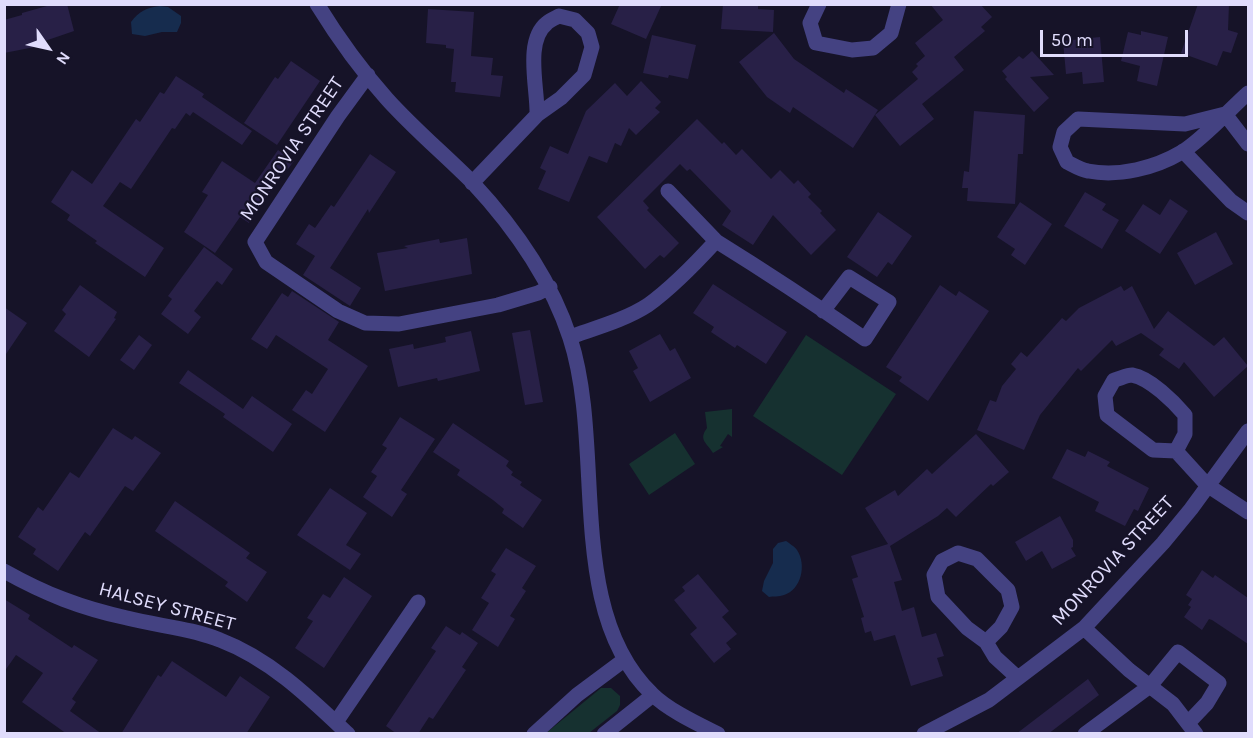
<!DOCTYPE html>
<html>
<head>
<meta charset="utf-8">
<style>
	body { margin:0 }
	#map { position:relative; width:1253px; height:738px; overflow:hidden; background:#161328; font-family:Karla,sans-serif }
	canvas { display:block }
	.frame { position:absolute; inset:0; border:6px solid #e0dcfc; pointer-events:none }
	.north { position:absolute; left:18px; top:18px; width:60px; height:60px; -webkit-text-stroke:4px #161328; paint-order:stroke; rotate:124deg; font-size:16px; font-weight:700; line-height:24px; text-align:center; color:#e0dcfc }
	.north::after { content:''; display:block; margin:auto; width:21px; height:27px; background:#e0dcfc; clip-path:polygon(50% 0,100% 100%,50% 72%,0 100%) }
	.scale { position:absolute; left:1040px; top:30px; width:148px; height:27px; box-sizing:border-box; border:3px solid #e0dcfc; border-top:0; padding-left:8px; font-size:18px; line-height:21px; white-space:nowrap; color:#e0dcfc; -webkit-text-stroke:4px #161328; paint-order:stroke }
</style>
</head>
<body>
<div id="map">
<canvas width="1253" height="738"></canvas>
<div class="frame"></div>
<div class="north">N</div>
<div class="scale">50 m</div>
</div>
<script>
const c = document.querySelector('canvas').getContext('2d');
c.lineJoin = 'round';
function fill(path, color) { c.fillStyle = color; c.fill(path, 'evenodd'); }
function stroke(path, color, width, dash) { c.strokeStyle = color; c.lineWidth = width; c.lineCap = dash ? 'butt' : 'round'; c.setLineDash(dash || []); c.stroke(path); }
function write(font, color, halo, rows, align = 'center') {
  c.font = font + ' Karla,sans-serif'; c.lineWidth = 4.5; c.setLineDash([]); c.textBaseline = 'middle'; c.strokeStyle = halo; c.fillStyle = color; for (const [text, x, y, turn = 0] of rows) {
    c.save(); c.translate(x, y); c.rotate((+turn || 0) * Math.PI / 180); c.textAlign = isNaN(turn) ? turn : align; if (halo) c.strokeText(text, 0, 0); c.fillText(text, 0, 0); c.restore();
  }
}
fill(new Path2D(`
	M806 335 896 394 842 475 753 416Z
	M732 409V437L728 434 720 446 723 447 713 453C707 443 698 440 707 428L705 412Z
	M675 433 695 464 649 495 629 464Z
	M601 688H611L620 696V705L617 711 589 733 545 734Z`), '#163130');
fill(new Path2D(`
	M160 6 168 7 181 16V23L177 32H162L145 36 132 34 131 22C139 11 146 8 160 6Z
	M786 541C789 543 795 547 797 550 807 565 801 590 784 595 779 597 773 596 769 597L762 591 764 581 773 563V549L778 543Z`), '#162c4e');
fill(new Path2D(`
	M54 4H67L74 31 39 43 40 46 4 53V20L22 15V13Z
	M620 4H662L646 39 611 24Z
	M723 4H758V9L774 10 773 32 721 29Z
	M930 4H980L992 17 981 27 985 31 954 57 964 70 922 104 934 119 900 146 875 115 918 79 912 72 918 66 916 64 925 56 915 43 943 20Z
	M1198 4H1229L1228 30 1238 33 1231 53 1223 51 1217 66 1181 53Z
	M428 9 474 12 471 56 493 58 491 75 503 76 500 97 455 92 456 82H451L454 49 446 48V45L426 43Z
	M1141 31 1168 37 1157 86 1137 81 1140 66 1121 61 1128 32 1141 35Z
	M774 33 794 59 844 93 846 89 878 110 853 148 793 107 790 113 767 97 739 62Z
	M652 35 696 45 688 79 669 75 668 78 643 73Z
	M1100 37 1104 82 1083 84 1082 72 1066 74 1063 41Z
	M1032 51 1054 75 1030 77 1049 98 1034 112 1005 79 1007 77 1002 71 1019 56 1023 59Z
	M291 61 320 81 277 145 244 123 275 77 278 79Z
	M176 76 204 94 202 97 252 131 242 145 193 112 190 116 186 113 175 129 172 128 131 189 120 182 103 206 164 248 145 277 95 243 97 241 67 220 70 215 51 202 72 170 92 184 136 119 140 122 160 92 164 94Z
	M641 81 661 102 655 108 660 112 636 135 629 128 621 146 615 143 607 163 589 156 569 202 538 189 546 171 540 168 550 146 568 154 586 111 615 83 627 96Z
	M974 111 1025 115 1023 154H1018L1015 204 967 201 968 188H962L964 171 969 172Z
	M697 119 722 144 724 142 736 155 742 149 771 179 780 170 794 184 798 180 811 194 808 197 822 211 820 213 836 230 811 255 773 215 753 245 722 225 731 211 690 169 687 171 680 164 643 201 649 208 647 210 679 243 664 258 660 255 645 269 597 217Z
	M278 150 294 161 285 173 283 172 249 223 240 217 215 253 184 232 208 195 202 192 222 161 255 183Z
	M370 154 396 172 369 213 368 209 330 268 361 288 350 306 303 275 315 256 296 244 309 224 315 228 331 205 334 207Z
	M1085 192 1106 204 1102 210 1119 220 1102 249 1064 226Z
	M1170 199 1188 211 1160 254 1125 231 1143 204 1160 215Z
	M1020 202 1052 224 1025 265 1011 255 1015 249 997 237Z
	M878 212 912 236 892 265 888 262 877 277 847 257Z
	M1216 232 1233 264 1195 285 1177 253Z
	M467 238 472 274 385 291 377 253 408 248 404 246 439 239 440 243Z
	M204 247 233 269 222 285 217 281 194 311 201 317 188 334 161 314 172 299 168 296Z
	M713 284 787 332 766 364 737 345 735 348 711 332 714 327 693 313Z
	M80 285 117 312 114 318 116 319 89 357 54 331 66 314 62 310Z
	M940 285 956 296 959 291 989 311 928 401 899 381 902 377 886 367Z
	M1121 286 1124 291 1132 286 1154 329 1168 311 1214 346 1224 337 1248 366 1214 397 1184 362 1179 369 1159 355 1164 349 1141 333 1116 346 1112 340 1081 371 1078 368 1040 415 1024 450 977 430 990 400 996 402 1002 386 1016 369 1011 364 1021 352 1027 357 1062 318 1066 321 1079 308Z
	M292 291 339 322 328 340 368 366 325 432 292 410 306 390 312 394 328 369 276 335 267 349 251 339 282 293 288 297Z
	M4 307 27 323 4 357Z
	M530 330 543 402 525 405 512 333Z
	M471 331 480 371 438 381 437 378 398 387 389 349 413 344 414 349 446 342 445 337Z
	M660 334 670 351 675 348 691 378 650 402 633 371 638 368 629 351Z
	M139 335 152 345 134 370 120 360Z
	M188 370 243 409 252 396 292 424 273 452 223 417 225 414 179 383Z
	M400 417 435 439 401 490 407 494 392 517 363 497 377 476 371 472 387 448 382 445Z
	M453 423 509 461 506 466 513 472 511 475 522 482 520 485 542 500 523 528 502 513 504 509 493 500 457 475 460 470 433 452Z
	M113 428 132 440 135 436 161 453 133 491 125 486 90 536 85 532 58 571 33 554 36 549 18 537 38 507 43 511 70 472 79 478Z
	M976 434 1009 472 993 486 991 484 956 517 947 508 938 516 890 546 902 580 894 582 902 611 914 607 922 637 936 633 944 656 937 658 943 676 911 686 895 635 874 641 871 631 865 633 861 618 864 617 852 579 858 577 851 556 888 544 865 508 895 490 898 496 927 469 932 474Z
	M1067 449 1085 457 1088 451 1110 462 1107 466 1149 488 1138 511 1134 509 1125 526 1095 511 1099 502 1052 478Z
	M330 488 367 513 346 545 361 554 350 570 297 535Z
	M175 501 250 553 246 558 267 572 247 602 225 586 228 582 155 531Z
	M1060 516 1073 540V547L1071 548 1076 556 1052 569 1042 551 1026 561 1015 542Z
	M506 548 536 566 522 588 526 591 510 616 515 619 498 647 472 630 489 603 481 598 496 574 491 571Z
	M1202 570 1213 578 1215 575 1248 598V644L1212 620 1209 619 1202 630 1184 617 1191 607 1188 605 1192 599 1186 595Z
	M698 574 729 611 722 617 737 634 726 643 731 649 714 663 690 634 697 628 674 600 685 591 682 587Z
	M344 577 372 596 324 668 295 648 313 621 307 618 323 594 330 598Z
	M4 599 30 615 28 619 72 648 74 645 98 660 72 699 76 702 70 711 102 734H67L22 702 43 673 16 655 4 672Z
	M446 626 460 635 462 632 478 643 462 667 466 670 433 719 429 717 418 734H397L386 726 436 651 431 648Z
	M172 661 226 697 240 676 270 697 246 734H121L158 675 161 677Z
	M1088 679 1099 695 1048 734H1016Z`), '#282047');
stroke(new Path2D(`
	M317 4C338 38 361 70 387 99 414 129 444 154 472 182 514 227 551 280 570 338 606 448 564 610 652 694 668 710 698 724 718 734
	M819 4 810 23 816 43 852 50 873 48 891 33 899 4
	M368 75 338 116 255 242 266 262 338 311 365 323 399 324 498 305 538 293 550 287
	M1225 114 1185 124 1078 119 1064 132 1060 147 1067 162C1073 165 1081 170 1088 171 1119 177 1155 168 1182 152 1203 139 1229 110 1248 93
	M1225 114 1248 144
	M1183 151 1231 201 1248 213
	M472 183 537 115 561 98 584 75 592 47 588 33 575 20 559 16C555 18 550 20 547 23 524 41 538 89 537 115
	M668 191 716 241
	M570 337C595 328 625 320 648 305 673 287 695 264 716 241 766 272 816 305 865 339L889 302 849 277 823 311
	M1176 451 1185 434V415C1174 402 1150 378 1132 375 1127 375 1119 379 1114 380L1105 396 1107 415 1153 450 1176 451 1207 485 1248 512
	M4 571C45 594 81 608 127 618 158 626 191 628 220 640 270 659 309 697 348 734
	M1084 628 1129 670 1173 704 1196 734
	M986 642 1001 627 1012 607 1008 590 977 559 958 553 942 561 934 575 938 597 967 628 986 642 995 657 1018 678
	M336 722 418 602
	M534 734 577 695 624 660
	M604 734 653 695
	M924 734 989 700 1084 628 1163 543 1191 509 1248 431
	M1085 734 1150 686 1178 652 1219 683 1207 703 1188 723`), '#444282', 15);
write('20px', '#e0dcfc', '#161328', [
	["MONROVIA STREET",292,149,-56],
	["MONROVIA STREET",1113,561,-47],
	["HALSEY STREET",167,607,15]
]);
</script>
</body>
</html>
